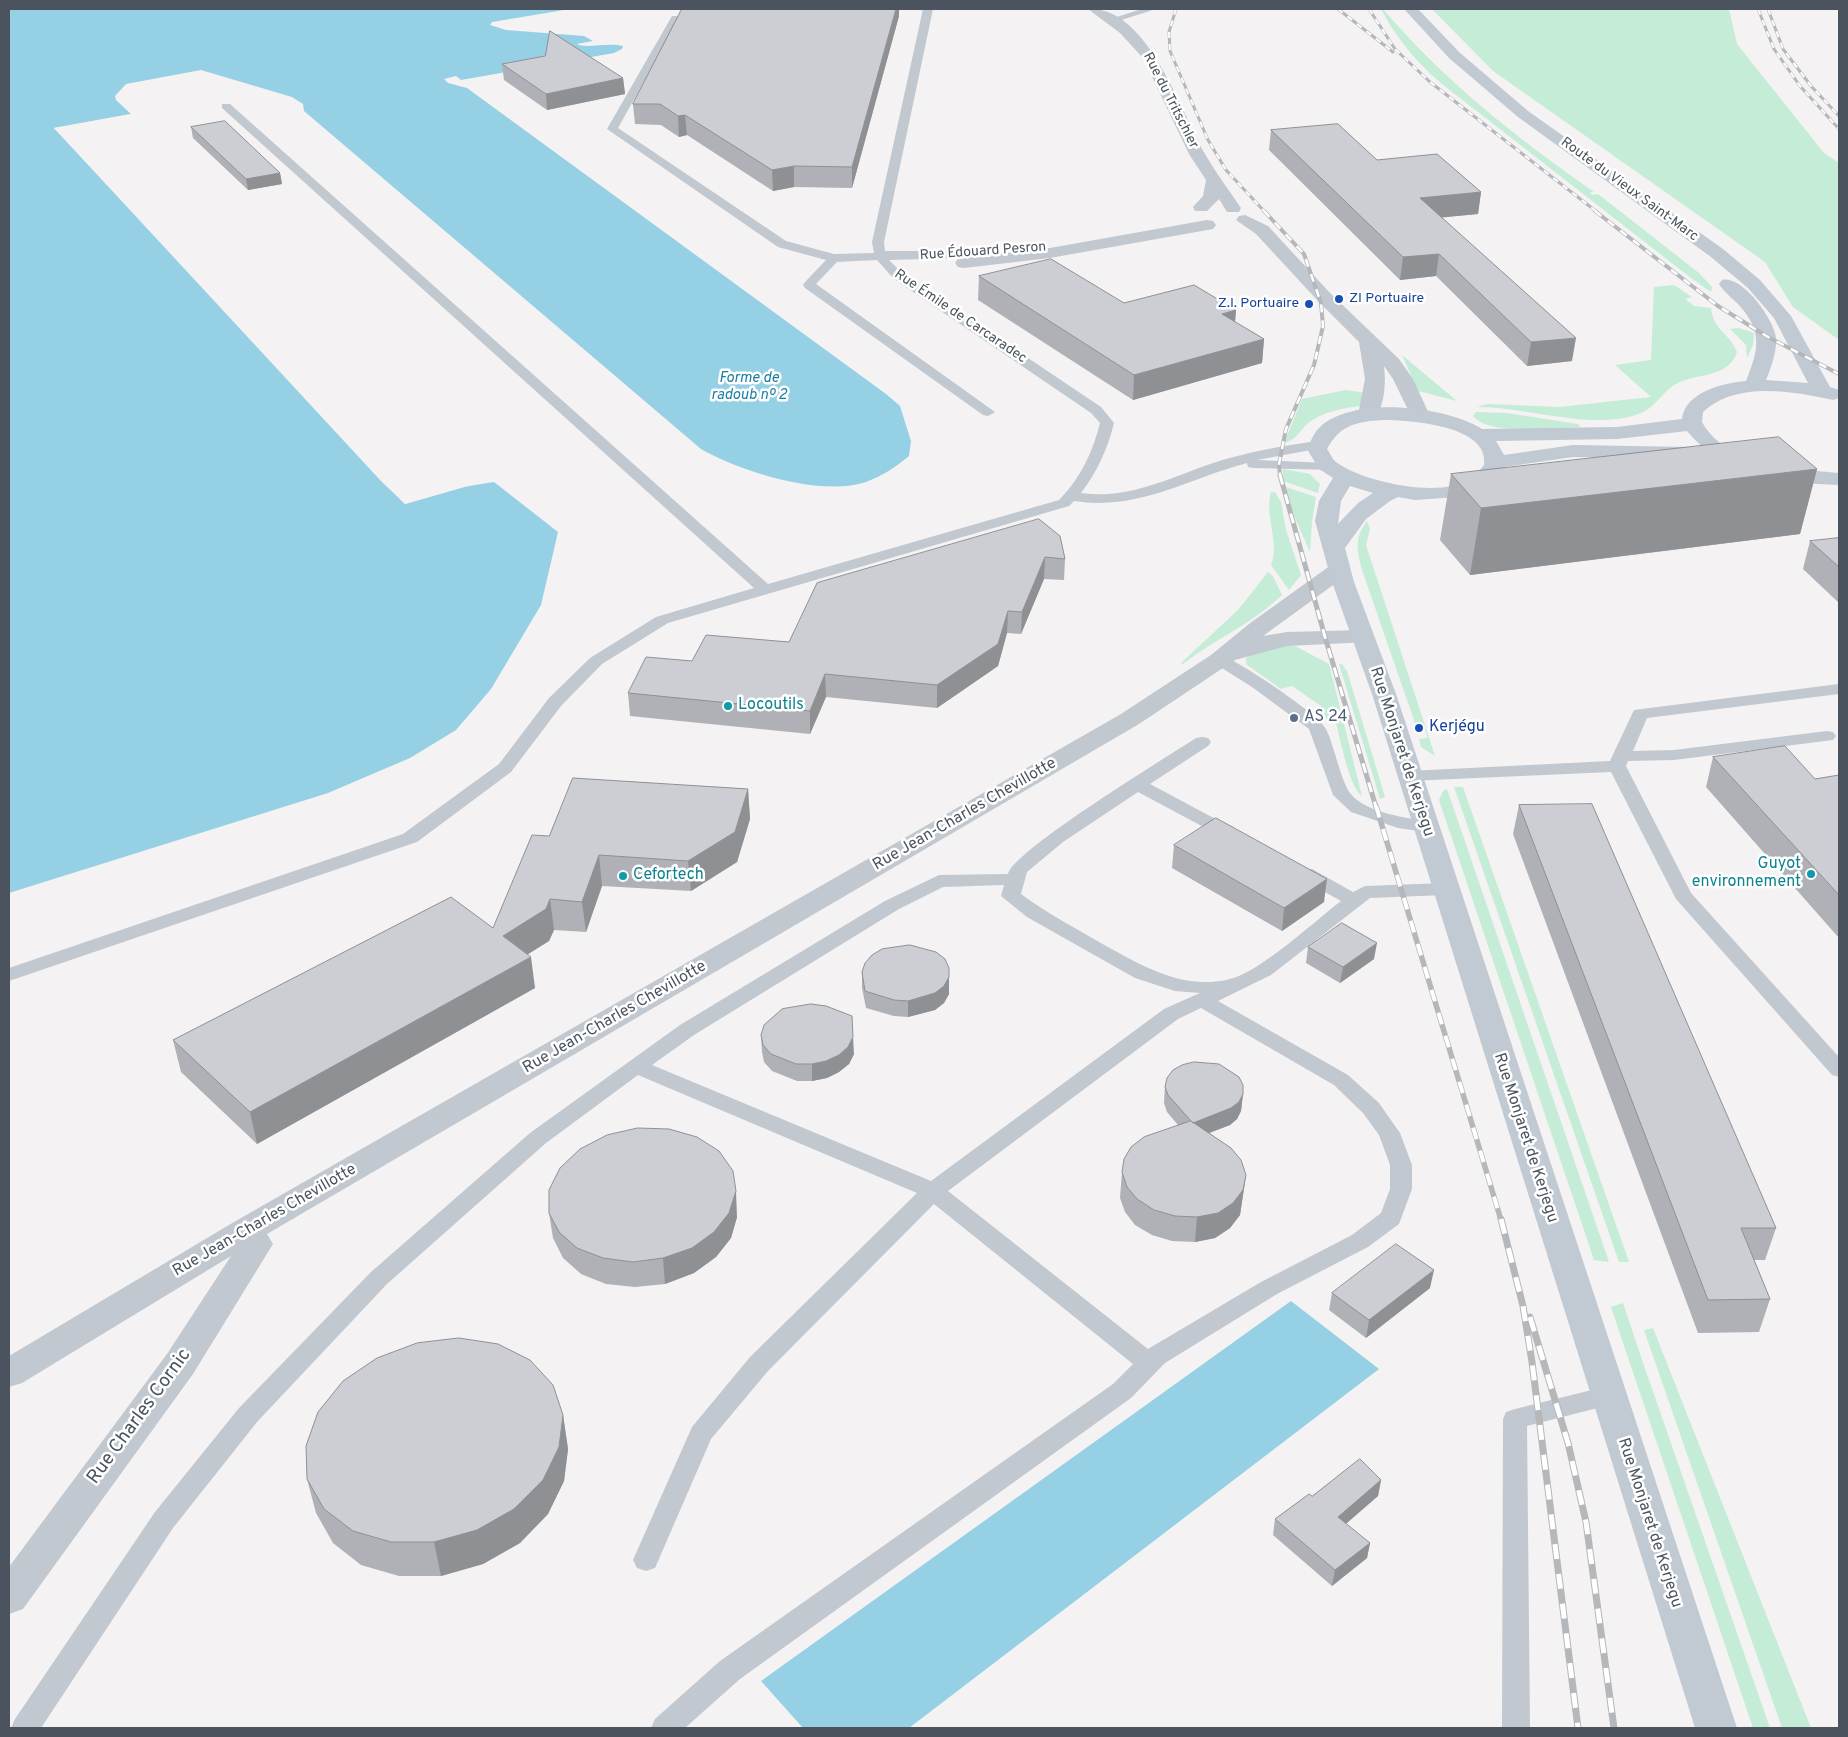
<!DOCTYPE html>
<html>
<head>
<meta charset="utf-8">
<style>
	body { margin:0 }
	#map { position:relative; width:1848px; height:1737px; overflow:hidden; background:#f4f2f2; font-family:Overpass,sans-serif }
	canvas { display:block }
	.frame { position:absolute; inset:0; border:10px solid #4b545e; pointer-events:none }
</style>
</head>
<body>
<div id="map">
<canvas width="1848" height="1737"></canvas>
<div class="frame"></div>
</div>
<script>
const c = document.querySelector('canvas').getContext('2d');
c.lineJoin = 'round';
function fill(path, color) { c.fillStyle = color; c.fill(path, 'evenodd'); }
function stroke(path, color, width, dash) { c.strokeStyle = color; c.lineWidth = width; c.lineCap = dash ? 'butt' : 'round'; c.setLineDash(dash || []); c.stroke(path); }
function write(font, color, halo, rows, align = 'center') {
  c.font = font + ' Overpass,sans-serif'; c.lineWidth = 5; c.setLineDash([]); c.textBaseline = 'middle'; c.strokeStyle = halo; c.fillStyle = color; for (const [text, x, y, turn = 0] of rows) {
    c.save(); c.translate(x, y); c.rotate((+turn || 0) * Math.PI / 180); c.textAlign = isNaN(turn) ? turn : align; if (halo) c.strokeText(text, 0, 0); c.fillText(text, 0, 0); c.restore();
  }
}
fill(new Path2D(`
	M1381 9H1383C1444 81 1517 138 1594 192H1590L1592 195 1598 194 1699 273 1712 287 1711 292 1691 278 1442 84C1416 62 1397 39 1381 9Z
	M1432 9H1729L1737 44 1824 153 1839 163V340L1793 307 1765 262 1493 71Z
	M1674 285 1692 297 1685 299 1694 306 1711 308C1714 332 1729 332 1737 352 1729 377 1701 373 1680 382 1665 388 1658 404 1645 411 1601 434 1525 406 1476 407L1488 404 1560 407 1651 397 1615 365 1651 360 1654 287Z
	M1739 328 1754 333 1753 345 1747 358 1746 345 1730 329Z
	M1402 355 1457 401 1418 391Z
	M1346 390 1366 393 1360 406C1342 408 1318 413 1305 426 1298 434 1295 440 1284 443L1302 399Z
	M1476 412 1507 413 1578 424 1581 427C1555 428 1489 436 1473 416Z
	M1283 469 1310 474 1320 484 1318 493 1283 481Z
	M1286 487 1316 497 1312 522 1310 552 1291 509Z
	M1271 492H1275L1281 502 1286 530 1301 575 1289 590 1271 565C1280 541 1264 516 1271 492Z
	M1367 521 1370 529 1366 545 1435 756 1421 747 1419 739 1428 738 1424 726H1416L1362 570C1357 551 1354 538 1367 521Z
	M1268 572 1273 576 1282 595C1252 624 1215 639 1183 664L1181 663 1238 610Z
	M1283 646H1295L1329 664 1362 796C1350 789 1340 738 1336 723L1310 712 1321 706 1292 686 1281 689 1246 664V658L1257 652Z
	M1339 664H1342L1347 671 1385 797 1380 799Z
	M1454 787H1463L1629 1262H1619Z
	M1447 789 1609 1262 1594 1260 1447 824 1439 800 1443 791Z
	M1623 1303 1641 1357 1770 1728H1753L1611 1307Z
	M1653 1328 1811 1728H1782L1644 1330Z`), '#c5ecd7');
fill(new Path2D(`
	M9 9H570L492 22 490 25 506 30 584 36 593 41 577 44C585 49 608 42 623 46L622 49 614 53 461 80 456 76 444 79 448 83 467 88 886 394 900 406 911 441 909 456C896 467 882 476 866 482 822 497 741 472 701 449L304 111 303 104 292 97 201 70 126 84 115 96 116 100 131 114 54 128 381 481 405 504 463 487 494 482 558 532 541 605 491 689 456 730 410 758 328 793 9 893Z
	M1291 1301 1379 1369 909 1728H803L761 1681Z`), '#96d0e5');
fill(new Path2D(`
	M131 114 133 116 59 130 406 501 463 485 482 482 405 504 54 128Z`), '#f4f2f2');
fill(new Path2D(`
	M923 9H933L884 242 885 251H964L966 254 964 257 960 258 889 260 903 274 1101 407 1114 423C1108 448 1097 472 1081 493 1128 500 1169 478 1213 463 1247 452 1282 446 1317 441L1322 442 1324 445 1322 448 1257 460 1329 463 1334 464 1336 467 1334 470 1253 468 1248 467 1247 463C1187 479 1138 511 1074 501L1069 506 668 623 602 664 561 706 511 772 417 842 9 981V968L403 834 499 764 549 698 590 658 656 617 754 588 222 108V104H230L768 584 1059 500C1080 479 1093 452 1100 423L1091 413 894 279 877 260 837 262 816 284 995 412 988 416 983 415 805 288 803 285 805 282 826 260 778 247 607 129 672 16 704 17 706 19 701 22 678 21 618 128 786 241 834 254 874 253 872 242Z
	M1142 9H1156L1112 23 1107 20Z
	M1220 655C1236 659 1320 715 1326 729 1334 745 1341 781 1350 793 1366 814 1408 817 1431 823L1434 827 1431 831 1425 832 1398 828 1351 812 1333 795 1309 729 1252 687 1214 663 1212 660 1214 657Z
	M1839 684V694L1647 718 1633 751 1674 750 1827 731 1833 732 1836 736 1833 740 1674 760 1628 761 1626 766 1691 893 1839 1057V1077L1832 1075 1676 899 1611 772 1409 781 1403 780 1400 776 1403 772 1409 771 1610 761 1634 710Z
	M1202 737 1208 738 1211 742 1208 746 1150 784 1238 831 1241 835 1238 839H1226L1138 792 1063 842 1027 872 1021 894C1044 911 1068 924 1092 938 1134 961 1180 992 1230 979 1260 972 1315 921 1341 901L1298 877 1296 873 1298 869H1312L1353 892 1365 886 1445 883 1452 885 1454 889 1452 893 1445 895 1370 898 1271 975 1218 1001 1348 1075 1379 1103 1400 1133 1412 1165V1189L1399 1224 1368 1247 1277 1294 1165 1363 1131 1398 740 1679 685 1728H651L655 1719 720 1661 1113 1384 1133 1364 934 1204 768 1371 711 1439 655 1568 646 1571 637 1568 633 1560 692 1427 750 1357 917 1193 638 1075 546 1143 387 1284 257 1422 173 1528 41 1728H11L15 1719 155 1512 239 1408 371 1272 530 1133 680 1025 885 901 939 875 1008 874C1014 850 1167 757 1196 738ZM1004 885 1001 896 1027 917 1135 978 1175 991 1200 993 1164 1009 931 1181 652 1065 694 1035 899 909 943 887ZM1201 1008 1334 1085 1363 1113 1379 1135 1390 1165V1189L1381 1213 1352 1235 1261 1282 1148 1349 948 1191 1178 1019Z
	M1608 1386 1617 1389 1620 1396 1617 1403 1527 1426 1530 1728H1502L1503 1419 1506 1412 1515 1409Z`), '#c1c8cf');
fill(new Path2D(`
	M1088 9C1147 5 1181 112 1205 154 1216 173 1229 190 1241 208L1239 212H1227L1219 199 1207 211H1195L1193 207 1203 196 1206 180 1189 154 1143 58 1120 33Z
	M1245 215 1268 226 1331 294 1399 359 1413 379 1430 416 1427 420 1420 422 1413 420 1393 379 1384 366C1386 383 1385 404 1375 419L1368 421 1361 419 1358 415 1365 379 1359 342 1319 302 1256 234 1236 220 1239 216Z
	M1207 220 1213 221 1216 225 1213 229 1050 258 964 268 958 267 955 263 958 259 964 258 1050 248Z
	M1339 563 1347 565 1350 570 1347 575 1263 636 1287 632 1362 630 1370 632 1374 637 1370 642 1287 646 1235 660 1139 724 267 1234 273 1244 193 1374 23 1609 9 1614V1567L167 1354 231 1256 22 1383 9 1387V1356L234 1222 1121 714 1211 655 1249 624 1331 565Z`), '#c1c8cf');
fill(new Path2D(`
	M1404 9H1418L1459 52 1528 111 1723 249 1760 280 1791 316 1830 387 1839 390V398L1833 400C1792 391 1736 381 1703 412L1702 422C1726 466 1796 469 1839 473V485C1784 483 1724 476 1687 431L1617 439 1496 441 1504 455 1573 445 1689 447 1696 449 1699 453 1696 457 1689 459 1573 457 1504 467 1485 489 1457 497 1415 500 1398 497 1390 501 1366 519 1345 548 1354 582 1396 694 1737 1728H1695L1372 694 1332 582 1315 521 1319 501 1333 478 1319 469 1307 449C1311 441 1314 432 1321 426 1356 396 1445 406 1482 429L1617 427 1682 419C1685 392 1723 383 1746 381 1759 349 1763 331 1738 304 1732 298 1724 292 1719 284L1722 280C1742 275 1774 319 1776 338 1777 352 1771 367 1766 380L1808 383 1774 318 1748 288 1711 257 1518 117 1449 58ZM1382 420C1409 420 1490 425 1484 465 1480 470 1475 476 1470 479 1441 499 1362 482 1336 462 1332 459 1330 453 1327 449 1340 425 1356 422 1382 420ZM1350 486 1373 493 1358 503 1338 524 1341 501Z`), '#c1c9d3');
const railFar4 = new Path2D(`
	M1176 9 1169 32 1170 51 1208 140 1226 170 1265 212
	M1338 9 1393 52
	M1369 9 1395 49 1430 82 1597 212
	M1758 9 1774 49 1800 86 1839 129
	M1768 9 1783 49 1811 86 1839 116`);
const railFar3 = new Path2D(`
	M1264 211 1304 254 1321 303 1323 326 1314 365 1286 429 1279 464 1280 476
	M1595 211 1718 306 1768 337 1839 374`);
const railFar2 = new Path2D(`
	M1280 475 1325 637 1376 807`);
const railFar1 = new Path2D(`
	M1376 806 1501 1220`);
const rail = new Path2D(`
	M1501 1219 1523 1306 1532 1362 1578 1728
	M1530 1317 1568 1443 1586 1522 1614 1728`);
stroke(railFar4, '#b5b7bb', 3);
stroke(railFar3, '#b5b7bb', 4);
stroke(railFar2, '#b5b7bb', 5);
stroke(railFar1, '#b5b7bb', 5.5);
stroke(rail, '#b5b7bb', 7);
stroke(railFar4, '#fff', 2, [6]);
stroke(railFar3, '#fff', 2.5, [8]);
stroke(railFar2, '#fff', 3, [10]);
stroke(railFar1, '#fff', 4, [12]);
stroke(rail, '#fff', 5, [15]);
fill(new Path2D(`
	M682 9H899V16L852 188 794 187 773 191 687 135 679 137 661 125 635 124 633 104Z
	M502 64 623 78 625 94 547 110 504 80Z
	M191 127 280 173 282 184 248 190 193 138Z
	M1271 130 1377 160 1481 192 1478 214 1442 217 1572 361 1527 366 1436 276 1400 280 1269 150Z
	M979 276 1124 303 1236 310 1235 322 1264 339 1262 363 1133 400 978 300Z
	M1817 469 1800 534 1470 575 1440 540 1451 474Z
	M1060 536 1065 559 1064 580 1044 579 1021 634 1007 633 998 666 937 708 826 697 810 734 630 716 628 693 692 661 789 642Z
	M1839 538V603L1803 569 1810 541Z
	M1713 757 1815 779 1839 775V938L1706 787Z
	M748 789 750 819 737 862 691 891 602 886 586 932 554 930 549 941 527 955 535 988 257 1144 181 1072 173 1040 493 928 549 836Z
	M1519 805 1776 1228 1765 1260H1754L1770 1299 1759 1332 1698 1333 1513 834Z
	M1174 845 1324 902 1282 931 1172 868Z
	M1308 947 1374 959 1340 983 1306 963Z
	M862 972 949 994 944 1003 935 1010 908 1017 894 1016 866 1008 862 988Z
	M761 1035 854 1054 849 1064 839 1072 827 1078 812 1081H797L772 1071 764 1062 762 1052Z
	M1165 1087 1243 1094 1241 1111 1237 1119 1230 1125 1209 1133 1246 1175 1240 1215 1230 1228 1215 1238 1195 1242 1172 1241 1152 1235 1135 1225 1125 1212 1120 1198 1122 1172 1178 1125 1167 1112 1164 1103Z
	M549 1213 737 1217 731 1238 716 1257 694 1273 665 1284 635 1287 606 1284 581 1274 563 1258 553 1238Z
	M1430 1288 1366 1338 1329 1310 1332 1293Z
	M563 1415 568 1449 564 1481 548 1514 520 1543 483 1564 441 1576H399L361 1565 333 1543 316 1513 307 1479Z
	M1381 1480 1378 1496 1346 1524 1370 1543 1367 1558 1332 1586 1273 1535 1275 1519 1312 1496Z`), '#afb1b6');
fill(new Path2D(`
	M896 9H899V16L852 188V167Z
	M623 78 625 94 547 110 546 94Z
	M685 115 687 135 679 137 678 116Z
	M794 166V187L773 191 772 170Z
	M280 173 282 184 248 190 246 179Z
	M1481 192 1478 214 1417 220 1420 198Z
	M1439 254 1436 276 1400 280 1403 257Z
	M1236 310 1234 334 1222 314Z
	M1576 338 1572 361 1527 366 1531 342Z
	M1264 339 1262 363 1133 400 1134 375Z
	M1817 469 1800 534 1470 575 1481 508Z
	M1045 557 1044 579 1021 634 1022 612Z
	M1008 611 1007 633 998 666 937 708V685Z
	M825 674 826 697 810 734V711Z
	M748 789 750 819 737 862 691 891 688 861Z
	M599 855 602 886 586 932 582 902Z
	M1327 879 1324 902 1282 931 1284 908Z
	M550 899 554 930 549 941 507 967 503 936Z
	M1377 943 1374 959 1340 983 1343 967Z
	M531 957 535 988 257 1144 250 1112Z
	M949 977V994L944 1003 935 1010 908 1017V1001Z
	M853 1037 854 1054 849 1064 839 1072 827 1078 812 1081V1064Z
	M1243 1094 1241 1111 1237 1119 1230 1125 1191 1140 1192 1123Z
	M1246 1175 1240 1215 1230 1228 1215 1238 1195 1242 1197 1217Z
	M736 1191 737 1217 731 1238 716 1257 694 1273 665 1284 663 1258Z
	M1434 1270 1430 1288 1366 1338 1369 1320Z
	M563 1415 568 1449 564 1481 548 1514 520 1543 483 1564 441 1576 434 1542Z
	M1381 1480 1378 1496 1335 1533 1338 1517Z
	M1370 1543 1367 1558 1332 1586 1335 1570Z`), '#8f9094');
const building = new Path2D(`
	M682 9H896L852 167 794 166 772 170 685 115 678 116 660 104H633Z
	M550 31 623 78 546 94 502 64 545 56Z
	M225 121 280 173 246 179 191 127Z
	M1338 124 1377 160 1437 154 1481 192 1420 198 1576 338 1531 342 1439 254 1403 257 1271 130Z
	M1051 259 1124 303 1194 285 1236 310 1222 314 1264 339 1134 375 979 276Z
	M1779 437 1817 469 1481 508 1451 474Z
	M1039 519 1060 536 1065 559 1045 557 1022 612 1008 611 998 644 937 685 825 674 810 711 628 693 646 657 692 661 706 635 789 642 817 583Z
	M1839 538V567L1810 541Z
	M1785 746 1815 779 1839 775V895L1713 757Z
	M573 778 748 789 735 832 688 861 599 855 582 902 550 899 546 909 503 936 531 957 250 1112 173 1040 451 897 493 928 532 835 549 836Z
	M1592 804 1776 1228H1741L1770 1299 1708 1300 1519 805Z
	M1216 818 1327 879 1284 908 1174 845Z
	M1342 923 1377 943 1343 967 1308 947Z
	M910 945 936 952 945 959 949 968V977L944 986 935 993 908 1001 894 1000 865 991 862 972 865 963 872 955 882 949Z
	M811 1004 826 1006 852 1016 853 1037 848 1047 839 1055 826 1061 812 1064H796L771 1054 763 1045 761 1035 764 1025 782 1009Z
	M1194 1062 1219 1064 1239 1077 1243 1085V1094L1239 1102 1231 1108 1193 1123 1191 1121 1168 1095 1165 1087 1167 1078 1173 1070 1182 1065Z
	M1191 1121 1231 1148 1241 1160 1246 1175 1243 1190 1233 1203 1218 1213 1197 1217 1175 1216 1154 1210 1137 1199 1127 1187 1122 1172 1124 1159 1131 1147 1144 1137Z
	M638 1128 669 1129 697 1137 719 1151 733 1171 736 1191 729 1213 714 1232 692 1248 663 1258 633 1262 603 1258 577 1248 559 1232 549 1213V1190L560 1168 580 1149 607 1135Z
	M1396 1244 1434 1270 1369 1320 1332 1293Z
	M459 1338 498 1344 530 1360 553 1385 563 1415 559 1447 543 1480 514 1509 477 1530 434 1542H391L353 1531 324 1509 307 1479 306 1446 318 1412 343 1381 377 1358 417 1343Z
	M1360 1459 1381 1480 1338 1517 1370 1543 1335 1570 1275 1519 1309 1494 1312 1496Z`);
fill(building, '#ccced4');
stroke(building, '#8f9094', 1);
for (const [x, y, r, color] of [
	[1339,299,5,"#1a4fb4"],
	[1309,304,5,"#1a4fb4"],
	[728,706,5,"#0f9aa8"],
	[1294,718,5,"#5c6f8a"],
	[1419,728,5,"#1a4fb4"],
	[1811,874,5,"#0f9aa8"],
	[623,876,5,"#0f9aa8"]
]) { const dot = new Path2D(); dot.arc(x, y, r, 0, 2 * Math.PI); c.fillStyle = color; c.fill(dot); stroke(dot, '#fff', 2); }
write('14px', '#4b545e', '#fff', [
	["Rue du Tritschler",1170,101,63],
	["Route du Vieux Saint-Marc",1629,190,36],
	["Rue Édouard Pesron",983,252,-4],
	["Rue Émile de Carcaradec",960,317,34]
]);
write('14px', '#164399', '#fff', [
	["ZI Portuaire",1349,299],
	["Z.I. Portuaire",1299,304,"right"]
], 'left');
write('italic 15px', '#197da2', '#fff', [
	["Forme de",749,379],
	["radoub nº 2",749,396]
]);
write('16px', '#0d838f', '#fff', [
	["Locoutils",738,706],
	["Guyot",1801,865,"right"],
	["environnement",1801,883,"right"],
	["Cefortech",633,876]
], 'left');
write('16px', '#4e5e75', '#fff', [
	["AS 24",1304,718]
], 'left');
write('16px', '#164399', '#fff', [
	["Kerjégu",1429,728]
], 'left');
write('16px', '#4b545e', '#fff', [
	["Rue Monjaret de Kerjegu",1401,752,72],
	["Rue Jean-Charles Chevillotte",965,815,-30],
	["Rue Jean-Charles Chevillotte",615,1018,-30],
	["Rue Monjaret de Kerjegu",1525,1138,72],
	["Rue Jean-Charles Chevillotte",265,1221,-30],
	["Rue Monjaret de Kerjegu",1649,1523,72]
]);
write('19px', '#4b545e', '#fff', [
	["Rue Charles Cornic",140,1417,-54]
]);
</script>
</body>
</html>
